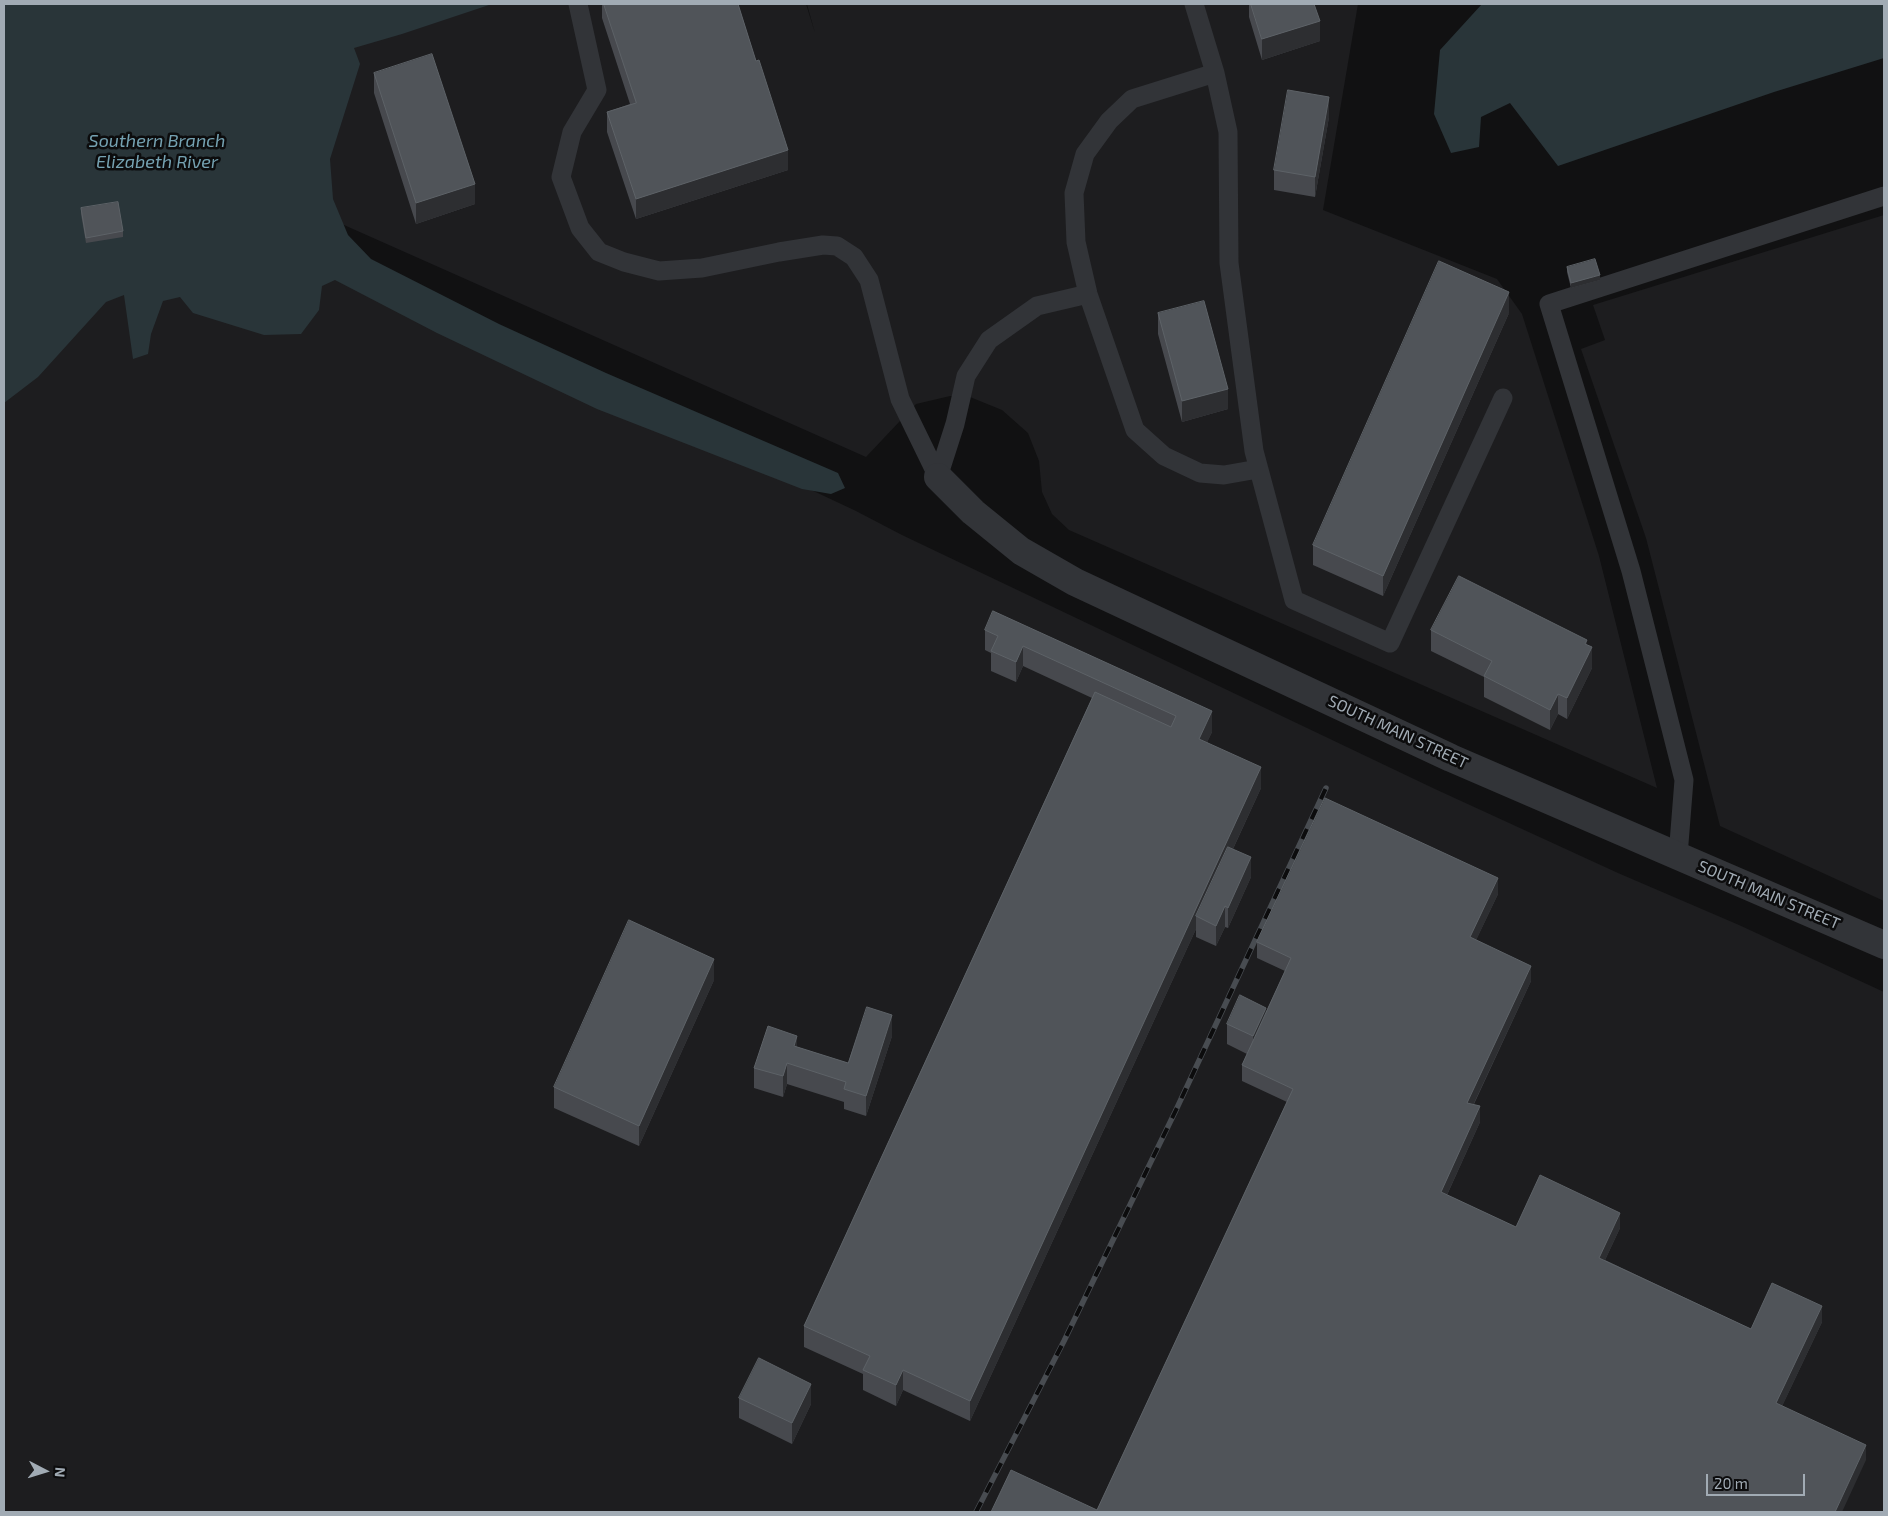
<!DOCTYPE html>
<html>
<head>
<meta charset="utf-8">
<style>
	body { margin:0 }
	#map { position:relative; width:1888px; height:1516px; overflow:hidden; background:#111112; font-family:"Exo 2",sans-serif }
	canvas { display:block }
	.frame { position:absolute; inset:0; border:5px solid #a1abb4; pointer-events:none }
	.north { position:absolute; left:20px; top:1446px; width:50px; height:50px; -webkit-text-stroke:4px #0c0c0d; paint-order:stroke; rotate:95deg; font-size:14px; font-weight:700; line-height:20px; text-align:center; color:#a1abb4 }
	.north::after { content:''; display:block; margin:auto; width:18px; height:22px; background:#a1abb4; clip-path:polygon(50% 0,100% 100%,50% 72%,0 100%) }
	.scale { position:absolute; left:1706px; top:1474px; width:99px; height:22px; box-sizing:border-box; border:2px solid #a1abb4; border-top:0; padding-left:6px; font-size:15px; line-height:18px; white-space:nowrap; color:#a1abb4; -webkit-text-stroke:4px #0c0c0d; paint-order:stroke }
</style>
</head>
<body>
<div id="map">
<canvas width="1888" height="1516"></canvas>
<div class="frame"></div>
<div class="north">N</div>
<div class="scale">20 m</div>
</div>
<script>
const c = document.querySelector('canvas').getContext('2d');
c.lineJoin = 'round';
function fill(path, color) { c.fillStyle = color; c.fill(path, 'evenodd'); }
function stroke(path, color, width, dash) { c.strokeStyle = color; c.lineWidth = width; c.lineCap = dash ? 'butt' : 'round'; c.setLineDash(dash || []); c.stroke(path); }
function write(font, color, halo, rows, align = 'center') {
  c.font = font + ' "Exo 2",sans-serif'; c.lineWidth = 5; c.setLineDash([]); c.textBaseline = 'middle'; c.strokeStyle = halo; c.fillStyle = color; for (const [text, x, y, turn = 0] of rows) {
    c.save(); c.translate(x, y); c.rotate((+turn || 0) * Math.PI / 180); c.textAlign = isNaN(turn) ? turn : align; if (halo) c.strokeText(text, 0, 0); c.fillText(text, 0, 0); c.restore();
  }
}
fill(new Path2D(`
	M4 4H806L815 33 807 4H1358L1323 210 1497 279 1522 314 1599 556 1657 788 1069 530 1052 514 1042 492 1039 461 1028 433 1002 410 970 397 950 396 916 404 866 457 335 221 318 258 856 511 902 535 1435 789 1618 873 1739 925 1884 992V1512H4Z
	M1884 215V901L1720 826 1646 538 1581 349 1605 340 1593 305Z`), '#1d1d1f');
fill(new Path2D(`
	M4 4H492L402 34 354 48 360 64 330 159 333 199 348 235 371 259 499 324 606 373 838 473 845 488 831 494 802 489 597 409 437 333 335 280 322 286 319 310 301 334 264 335 193 313 180 297 163 301 151 334 148 354 133 359 124 295 106 302 38 377 4 403Z
	M1482 4H1884V58L1774 92 1558 166 1510 103 1481 117 1479 147 1451 153 1434 114 1440 50Z`), '#293539');
stroke(new Path2D(`
	M578 4 597 90 572 132 561 177 580 228 599 252 624 262 659 271 702 268 779 252 823 245 837 246 854 257 869 280 900 399 938 477
	M1194 4 1215 73
	M1258 469 1224 475 1200 473 1164 456 1135 430 1088 294 1076 242 1074 193 1085 154 1109 121 1132 99 1215 73 1228 132 1229 263 1254 451 1294 600 1390 643 1503 398
	M938 477 955 424 966 376 989 340 1037 306 1088 294
	M1678 856 1684 780 1631 571 1549 304 1884 196`), '#323438', 19);
stroke(new Path2D(`
	M938 477 973 512 1021 551 1075 582 1451 758 1884 945`), '#323438', 28);
const rail = new Path2D(`
	M976 1512 1064 1341 1176 1110 1326 788`);
stroke(rail, '#484c51', 5.5);
stroke(rail, '#0c0c0d', 4, [11]);
fill(new Path2D(`
	M602 4H738L756 61 788 170 636 219 607 132V112L630 104 602 18Z
	M1249 4H1314L1320 41 1262 60 1249 17Z
	M374 73 475 204 416 224 374 93Z
	M1329 117 1315 197 1274 190V170Z
	M81 208 123 231V237L86 243 81 214Z
	M1567 267 1600 280 1571 288 1567 272Z
	M1158 313 1228 409 1182 422 1158 334Z
	M1509 313 1383 596 1313 565V545Z
	M993 611 1212 732 1207 742 1261 788 1233 849 1251 877 1228 928 1225 927 1216 946 1196 937V929L970 1421 903 1390 896 1406 863 1390V1374L804 1347V1326L1092 698 1023 666 1016 682 991 671V653L985 650V630Z
	M1431 630 1587 645 1592 668 1567 719 1558 714 1550 730 1484 697V677L1431 651Z
	M1498 894 1476 940 1531 981 1474 1104 1480 1122 1447 1195 1516 1227 1620 1228 1605 1260 1751 1329 1822 1322 1782 1406 1866 1460 1097 1510 1287 1102 1242 1081V1065L1247 1054 1227 1044V1024L1266 1012 1285 971 1257 958V942Z
	M714 980 639 1146 554 1108V1087Z
	M892 1036 866 1116 844 1109V1102L787 1084 783 1097 754 1088V1068L797 1047 848 1063Z
	M739 1398 811 1404 792 1444 739 1418Z`), '#47494e');
fill(new Path2D(`
	M1320 21V41L1262 60V39Z
	M1329 97V117L1315 197V177Z
	M788 150V170L636 219V199Z
	M475 184V204L416 224V203Z
	M1600 275V280L1571 288V283Z
	M1509 292V313L1383 596V576Z
	M1228 389V409L1182 422V401Z
	M1587 640V658L1592 647V668L1567 719V698L1585 644Z
	M1023 646V666L1016 682V662Z
	M1558 694V714L1550 730V710Z
	M1212 711V732L1199 759V739Z
	M1261 767V788L1201 918 1196 916V929L970 1421V1401Z
	M1251 857V877L1228 928V908Z
	M1498 878V894L1470 953V937Z
	M1225 906V927L1216 946V926Z
	M714 959V980L639 1146V1126Z
	M1531 966V981L1467 1118V1103Z
	M1266 1008V1028L1253 1057V1036Z
	M892 1015V1036L866 1116V1096Z
	M797 1036V1056L794 1066V1046Z
	M787 1063V1084L783 1097V1076Z
	M1480 1106V1122L1441 1208V1192Z
	M1620 1213V1228L1599 1273V1258Z
	M1822 1306V1322L1776 1419V1403Z
	M903 1370V1390L896 1406V1385Z
	M811 1384V1404L792 1444V1423Z
	M1866 1445V1460L1842 1512H1835Z`), '#2d2e31');
const building = new Path2D(`
	M604 4H738L756 61 759 60 788 150 636 199 607 112 636 103Z
	M1251 4H1314L1320 21 1262 39Z
	M432 54 475 184 416 203 374 73Z
	M1288 90 1329 97 1315 177 1274 170Z
	M118 202 123 231 86 238 81 208Z
	M1595 259 1600 275 1571 283 1567 267Z
	M1439 261 1509 292 1383 576 1313 545Z
	M1204 301 1228 389 1182 401 1158 313Z
	M1459 576 1587 640 1585 644 1592 647 1567 698 1558 694 1550 710 1484 676 1492 661 1431 630Z
	M993 611 1212 711 1199 739 1261 767 970 1401 903 1370 896 1385 863 1370 870 1356 804 1326 1095 692 1171 727 1176 716 1023 646 1016 662 991 651 998 636 985 630Z
	M1325 798 1498 878 1470 937 1531 966 1467 1103 1480 1106 1441 1192 1516 1227 1540 1175 1620 1213 1599 1258 1751 1329 1772 1283 1822 1306 1776 1403 1866 1445 1835 1512H991L1011 1470 1097 1510 1293 1089 1242 1065 1291 958 1257 942Z
	M1228 847 1251 857 1228 908 1225 906 1216 926 1196 916Z
	M629 920 714 959 639 1126 554 1087Z
	M1240 995 1266 1008 1253 1036 1227 1024Z
	M867 1007 892 1015 866 1096 844 1089 846 1082 787 1063 783 1076 754 1068 768 1026 797 1036 794 1046 848 1063Z
	M759 1358 811 1384 792 1423 739 1398Z`);
fill(building, '#505459');
stroke(building, '#5d6267', 1);
write('16px', '#a1abb4', '#0c0c0d', [
	["SOUTH MAIN STREET",1398,732,25],
	["SOUTH MAIN STREET",1769,895,23]
]);
write('italic 18px', '#75a2b2', '#0c0c0d', [
	["Southern Branch",157,141],
	["Elizabeth River",157,162]
]);
</script>
</body>
</html>
